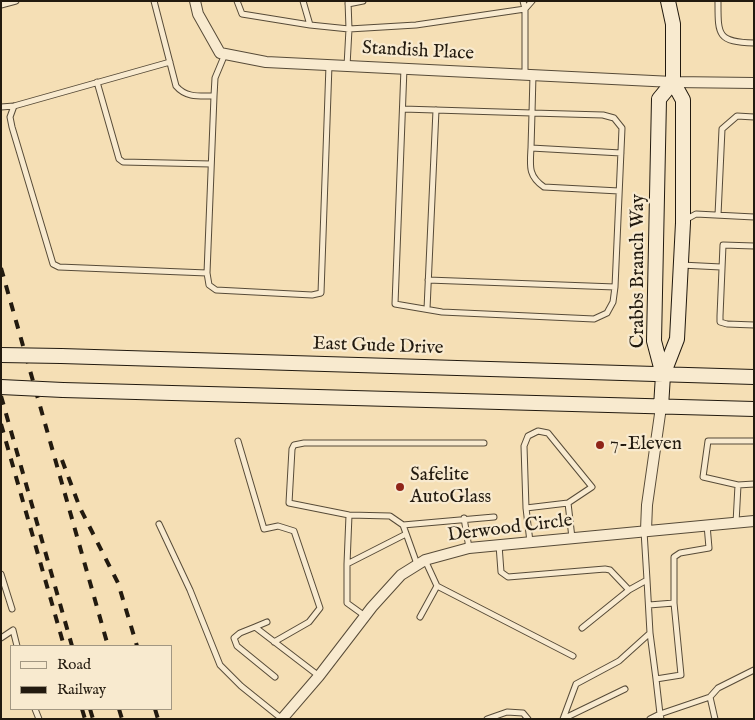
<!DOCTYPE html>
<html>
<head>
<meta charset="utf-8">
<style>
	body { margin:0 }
	#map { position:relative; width:755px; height:720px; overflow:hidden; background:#f5dfb5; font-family:"IM FELL English",serif }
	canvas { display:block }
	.frame { position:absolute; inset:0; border:2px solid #221a0f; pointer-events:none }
	.legend { position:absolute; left:10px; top:645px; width:162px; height:65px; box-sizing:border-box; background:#f8eacf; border:1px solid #a29782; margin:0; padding:6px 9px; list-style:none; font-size:15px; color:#221a0f }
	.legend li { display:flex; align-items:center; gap:10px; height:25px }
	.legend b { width:25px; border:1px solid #a29782 }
</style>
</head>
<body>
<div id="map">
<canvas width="755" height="720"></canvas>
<div class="frame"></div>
<ul class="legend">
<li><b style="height:6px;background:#f8eacf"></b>Road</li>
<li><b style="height:6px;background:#221a0f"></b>Railway</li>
</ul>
</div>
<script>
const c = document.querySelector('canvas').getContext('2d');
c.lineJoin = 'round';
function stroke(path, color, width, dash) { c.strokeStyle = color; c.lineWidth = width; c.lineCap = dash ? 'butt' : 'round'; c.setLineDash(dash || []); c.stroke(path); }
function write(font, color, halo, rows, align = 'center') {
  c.font = font + ' "IM FELL English",serif'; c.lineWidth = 4.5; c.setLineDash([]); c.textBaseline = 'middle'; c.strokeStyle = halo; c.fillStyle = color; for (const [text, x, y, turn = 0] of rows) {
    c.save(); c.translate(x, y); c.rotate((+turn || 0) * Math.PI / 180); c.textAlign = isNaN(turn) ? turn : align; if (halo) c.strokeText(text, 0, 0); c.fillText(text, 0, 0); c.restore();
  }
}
const lane = new Path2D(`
	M154 1 176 86C186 98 200 96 214 96L215 78 225 54
	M237 1 242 14 310 25
	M303 1 310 25 349 29 347 66
	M348 1 349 29 416 25 525 9 523 1
	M718 1C718 35 717 42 754 43
	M348 4 363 1
	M1 5 16 1
	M404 68 395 304 442 312 594 319 607 313 613 302 615 287 622 128 614 118 603 115 532 113 533 75
	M525 74V9L532 1
	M97 82 119 159 123 162 211 164
	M14 106 10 117 12 127 53 264 59 267 207 273 214 96
	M1 107 14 106 170 62
	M403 109 532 113 531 148 621 153
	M531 148C530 166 528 176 544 187L619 191
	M718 215 722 129 737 116 754 117
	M685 220 696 214 754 217
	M754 246 723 245 720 316V322L727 324 754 325
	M681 265 721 267
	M207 273 209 285 216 290 312 295 321 293 329 65
	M428 280 615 287
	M427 309 436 110
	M238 441 264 529 278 526 294 531 320 608 309 622 274 642
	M754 441H708L703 477 738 485 754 484
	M526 508 568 503
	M464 518 469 548
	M736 523 738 485
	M159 524 190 590 220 665 241 686 282 719
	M403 525 494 517
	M530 542 526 508 524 446 528 436 538 431 548 433 592 487 568 503 572 538
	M499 545 501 572 508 577 605 569 610 570 629 590 647 580 644 531
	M347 564 349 515
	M417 564 403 525 390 516 349 515 289 503 292 449 294 445 304 443H484
	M1 574 12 609
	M437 586 573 656
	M649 605 674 603V557L680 553 709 548 707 525
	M365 616 347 603V564L406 534
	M420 617 437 586 425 560
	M255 627 267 622
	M582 628 629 590
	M650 633 656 679 681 675 674 603
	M1 638 13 630 17 646
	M275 677 237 646 234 638 240 633 255 627 319 676
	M625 689 563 719 576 684 619 661 650 633 647 580
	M710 697 718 688 754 670
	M35 709 39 719
	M487 719 507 712 523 713 528 719
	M650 719 660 714 656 679
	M661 719 660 714 710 697 715 719`);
const street = new Path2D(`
	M195 1 198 14 220 53 266 62 673 82 754 83
	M646 530 647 505 661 407
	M282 719 319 676 372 607 401 575 425 560 469 548 754 521`);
const secondary = new Path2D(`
	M61 356 754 377
	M663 375 677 339 683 223V100L673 82V24L668 1
	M63 390 754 409
	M661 407 663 375 654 341 659 99 673 82`);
stroke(lane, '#574b38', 7);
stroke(street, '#574b38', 12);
stroke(secondary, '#221a0f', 16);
stroke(lane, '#f8eacf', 5);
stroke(street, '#f8eacf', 10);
stroke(secondary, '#f8eacf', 14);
stroke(new Path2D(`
	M1 268 108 646
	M1 396 72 646
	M1 424 64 646
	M62 460 80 508 118 583 137 646
	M82 709 85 719
	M90 709 93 719
	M119 709 122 719
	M155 709 158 719`), '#221a0f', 4, [9, 9]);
const secondaryBridge = new Path2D(`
	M1 355 61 356
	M1 387 63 390`);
stroke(secondaryBridge, '#221a0f', 16, []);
stroke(secondaryBridge, '#f8eacf', 14);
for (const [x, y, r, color] of [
	[600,445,5,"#8f2418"],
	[400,487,5,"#8f2418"]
]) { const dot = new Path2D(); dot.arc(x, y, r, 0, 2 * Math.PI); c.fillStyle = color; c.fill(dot); stroke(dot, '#f8eacf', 2); }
write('19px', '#221a0f', '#f8eacf', [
	["Standish Place",418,52,3],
	["Crabbs Branch Way",639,271,-90],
	["East Gude Drive",378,347,2],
	["Derwood Circle",510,529,-7]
]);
write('19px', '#221a0f', '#f8eacf', [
	["7-Eleven",610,445],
	["Safelite",410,476],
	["AutoGlass",410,498]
], 'left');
</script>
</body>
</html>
